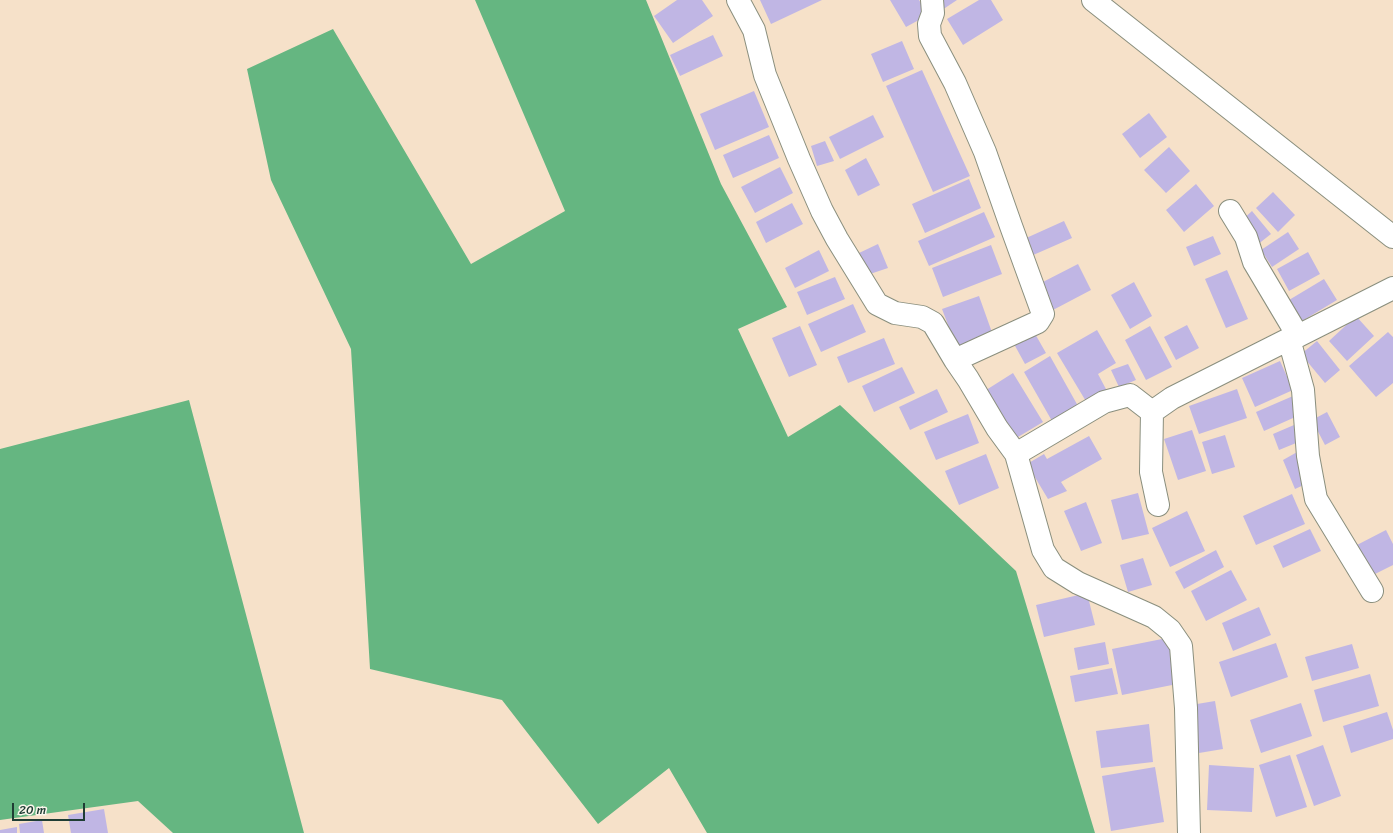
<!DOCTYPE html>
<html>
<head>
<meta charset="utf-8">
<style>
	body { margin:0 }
	#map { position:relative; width:1393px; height:833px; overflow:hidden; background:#f6e1c9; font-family:Sriracha,sans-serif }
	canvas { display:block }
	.scale { position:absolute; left:12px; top:803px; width:73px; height:18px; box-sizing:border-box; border:2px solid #1f3d34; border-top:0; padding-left:5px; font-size:12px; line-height:14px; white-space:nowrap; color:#1f3d34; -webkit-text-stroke:3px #fbf7ec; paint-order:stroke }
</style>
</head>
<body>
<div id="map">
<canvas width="1393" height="833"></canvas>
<div class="scale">20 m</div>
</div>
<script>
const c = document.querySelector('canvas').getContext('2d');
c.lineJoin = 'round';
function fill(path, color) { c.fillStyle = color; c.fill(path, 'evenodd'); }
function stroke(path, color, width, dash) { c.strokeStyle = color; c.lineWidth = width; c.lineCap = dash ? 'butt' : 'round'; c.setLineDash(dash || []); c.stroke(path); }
fill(new Path2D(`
	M475 0H646L721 184 787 307 738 329 788 437 840 405 1016 571 1095 833H707L669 768 598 824 502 700 370 669 351 349 271 180 247 69 333 29 471 264 565 211Z
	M189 400 304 833H173L138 801 0 820V449Z`), '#65b681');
fill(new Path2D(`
	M677 0H702L713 16 673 43 654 16Z
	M760 0H822L771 24Z
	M890 0H919L928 15 906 27Z
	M938 0H957L942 10Z
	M979 0H991L1003 20 963 45 947 19Z
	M713 35 723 56 680 76 670 55Z
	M902 41 914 69 883 82 871 54Z
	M922 70 970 176 933 192 886 86Z
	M754 91 769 127 715 150 700 114Z
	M1149 113 1167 137 1140 158 1122 134Z
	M873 115 884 137 840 159 829 137Z
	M769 135 779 158 733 178 723 155Z
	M825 141 834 161 817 166 811 146Z
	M1169 147 1190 171 1166 193 1144 170Z
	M866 158 880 185 858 196 845 170Z
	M780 167 793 193 755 213 741 187Z
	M969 179 981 208 925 233 912 204Z
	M1196 184 1214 206 1184 232 1166 210Z
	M1273 192 1295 215 1278 232 1256 208Z
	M792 203 803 224 766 243 756 222Z
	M1252 211 1271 234 1257 245 1239 223Z
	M984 212 995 237 929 266 918 241Z
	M1064 221 1072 238 1031 256 1024 239Z
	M1288 232 1299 249 1272 267 1261 250Z
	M1213 236 1221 254 1194 266 1186 247Z
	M878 244 888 268 870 274 859 253Z
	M991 245 1002 274 943 297 932 268Z
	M819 250 829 271 795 288 785 268Z
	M1308 252 1320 274 1289 291 1277 269Z
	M1078 264 1091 290 1053 310 1039 284Z
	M1227 270 1248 319 1226 328 1205 279Z
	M835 277 845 299 807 315 797 292Z
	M1324 279 1337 300 1297 324 1284 303Z
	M1134 282 1152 316 1130 329 1111 295Z
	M979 296 994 338 958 351 942 309Z
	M853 304 866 332 821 352 808 324Z
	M1356 316 1374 336 1347 361 1329 341Z
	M1187 325 1199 348 1176 360 1164 337Z
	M800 326 817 365 789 377 772 338Z
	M1150 326 1172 367 1146 380 1125 340Z
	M1097 330 1116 363 1098 374 1107 391 1087 403 1057 353Z
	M1034 332 1046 353 1025 364 1014 344Z
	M1388 332 1393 337V383L1376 397 1349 366Z
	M884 338 895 364 848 383 837 357Z
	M1317 341 1340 370 1325 383 1301 354Z
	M1050 356 1078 406 1052 421 1024 372Z
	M1280 361 1293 390 1255 407 1242 378Z
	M1128 364 1136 380 1119 387 1111 370Z
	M902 367 915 393 874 412 862 386Z
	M1013 373 1043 422 1013 440 983 392Z
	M937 389 948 412 910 430 899 407Z
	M1237 389 1247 418 1199 434 1189 406Z
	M1293 396 1302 414 1264 431 1256 412Z
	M1327 412 1340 437 1325 445 1312 420Z
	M968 414 979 443 936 460 924 432Z
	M1294 425 1301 441 1279 450 1273 434Z
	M1192 430 1206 471 1178 480 1164 439Z
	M1225 435 1235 467 1212 474 1202 442Z
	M1089 436 1102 459 1061 482 1067 491 1048 499 1027 464 1044 454 1047 459Z
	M1299 451 1308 483 1295 489 1283 460Z
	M986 454 999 488 959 505 945 471Z
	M1138 493 1149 534 1122 540 1111 500Z
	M1292 494 1305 524 1256 545 1243 516Z
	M1086 502 1102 543 1081 551 1064 511Z
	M1187 511 1205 551 1170 567 1152 528Z
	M1310 529 1321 551 1283 568 1273 546Z
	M1386 530 1393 544V565L1369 577 1355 546Z
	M1216 550 1224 567 1184 589 1175 572Z
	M1143 558 1152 585 1128 592 1120 565Z
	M1231 570 1247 600 1206 621 1191 591Z
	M1087 593 1095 625 1044 637 1036 605Z
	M1259 607 1271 635 1233 651 1222 623Z
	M1172 637 1182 683 1122 695 1112 649Z
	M1105 642 1109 664 1078 670 1074 648Z
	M1276 643 1288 677 1231 697 1219 662Z
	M1352 644 1359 668 1312 681 1305 657Z
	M1112 668 1118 694 1075 702 1070 676Z
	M1370 674 1379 706 1323 722 1314 690Z
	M1215 701 1223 749 1199 753 1191 705Z
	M1301 703 1312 736 1261 753 1250 720Z
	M1387 712 1393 730V739L1351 753 1343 726Z
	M1149 724 1153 762 1101 768 1096 731Z
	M1323 745 1341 796 1314 806 1296 755Z
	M1290 755 1307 807 1276 817 1259 765Z
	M1209 765 1254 768 1252 812 1207 810Z
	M1155 767 1164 822 1111 831 1102 776Z
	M104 809 108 833H71L68 815Z
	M42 820 44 833H20L19 824Z
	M17 827V833H0V830Z`), '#c0b6e4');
const minor = new Path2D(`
	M738 0 754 30 765 75 799 159 822 211 837 239 877 304 895 313 922 317 933 323 955 360 968 379 997 428 1016 454 1043 550 1054 568 1078 583 1154 617 1170 630 1181 646 1186 708 1189 833
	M932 0 933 13 929 24 930 36 955 83 985 152 1011 226 1043 314 1038 322 955 360
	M1093 0 1393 237
	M1230 211 1246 237 1254 262 1298 336
	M1289 339 1303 390 1308 456 1316 499 1372 591
	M1152 412 1151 472 1158 505
	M1016 454 1104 402 1130 395 1152 412 1172 398 1289 339 1298 336 1393 288`);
stroke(minor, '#8a8f7e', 24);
stroke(minor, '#fff', 22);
</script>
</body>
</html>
